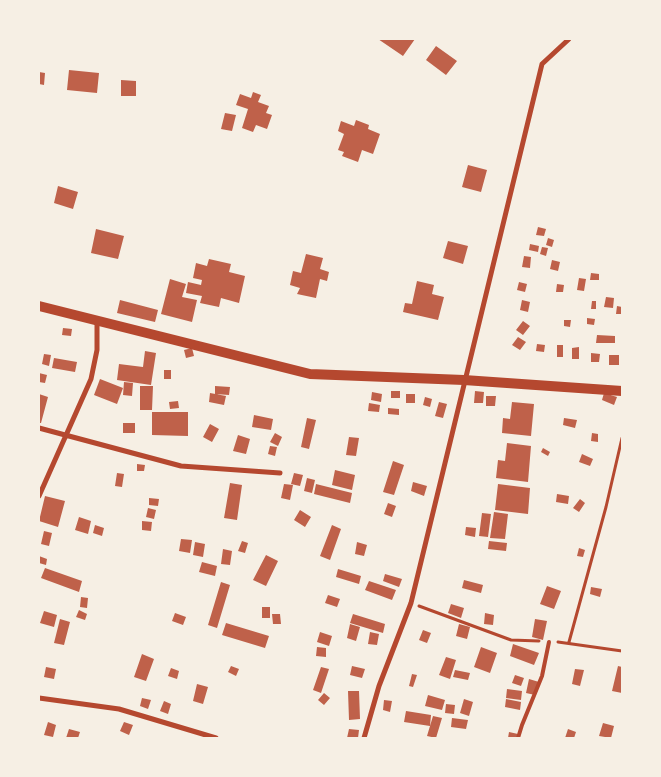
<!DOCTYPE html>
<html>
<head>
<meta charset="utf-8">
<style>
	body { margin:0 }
	#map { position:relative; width:661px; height:777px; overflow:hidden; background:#f6efe4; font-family:Karla,sans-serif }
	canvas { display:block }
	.frame { position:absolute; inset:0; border:40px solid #f6efe4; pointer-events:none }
</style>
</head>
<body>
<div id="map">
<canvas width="661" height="777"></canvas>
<div class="frame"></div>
</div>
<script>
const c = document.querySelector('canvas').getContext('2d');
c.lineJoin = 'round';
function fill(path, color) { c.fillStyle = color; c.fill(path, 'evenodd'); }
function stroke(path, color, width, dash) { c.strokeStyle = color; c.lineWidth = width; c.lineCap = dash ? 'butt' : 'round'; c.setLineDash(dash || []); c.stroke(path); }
fill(new Path2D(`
	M378 39H415L403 56Z
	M436 46 457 61 446 75 426 60Z
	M69 70 99 73 97 93 67 90Z
	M39 72 45 73 44 85 39 84Z
	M121 80 136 81V96H121Z
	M253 92 261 95 258 102 269 106 266 113 272 115 267 129 256 125 253 132 242 128 248 109 236 105 240 94 251 98Z
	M225 113 236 115 232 131 221 129Z
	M356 120 369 125 368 129 380 134 373 154 362 150 358 162 342 156 344 152 338 150 344 134 338 131 341 121 354 126Z
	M468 165 487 170 481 192 462 187Z
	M58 186 78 192 73 209 54 203Z
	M538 227 546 229 544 236 536 235Z
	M96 229 124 236 118 259 91 253Z
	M548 238 554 240 552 247 546 245Z
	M448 241 468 246 463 264 443 258Z
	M530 244 539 246 538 252 529 250Z
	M542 247 548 248 546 256 540 254Z
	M306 254 323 258 320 269 329 272 327 281 320 279 316 298 297 294 300 288 290 285 293 271 301 273Z
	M524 256 531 257 530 268 522 267Z
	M209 259 231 264 229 272 245 276 239 303 221 298 219 307 200 303 202 296 186 293 188 282 201 285 202 280 193 278 196 263 207 266Z
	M552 260 560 262 558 271 550 269Z
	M591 273 599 274V280H590Z
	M579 278 586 279 584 291 577 290Z
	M170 279 186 284 182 297 197 300 192 322 161 314Z
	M417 281 434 285 432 294 444 297 438 320 403 312 405 303 412 304Z
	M519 282 527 284 525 292 517 290Z
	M557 284 564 285 563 292H556Z
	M606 297 614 298 613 308 604 307Z
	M120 300 158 310 155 322 117 313Z
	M522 300 530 302 528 312 520 310Z
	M592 301H596V309H591Z
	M617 306 622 307V314H616Z
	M587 318 595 319 594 325 587 324Z
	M564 320H571L570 327 564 326Z
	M523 321 530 326 523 335 516 330Z
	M63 328 72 329 71 336 62 335Z
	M597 335 615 336V343H596Z
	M518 337 526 342 520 350 512 345Z
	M537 344 545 345 544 352 536 351Z
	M557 345H563V357H557Z
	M579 347V359H572V348Z
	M192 348 194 356 186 358 184 350Z
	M145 351 156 353 151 385 117 380 119 364 143 367Z
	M591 353 600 354 599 362H591Z
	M44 354 51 355 49 366 42 364Z
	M609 355H619V365H609Z
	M54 358 77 362 75 372 52 368Z
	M164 370H171V379H164Z
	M39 373 47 375 45 383 39 382Z
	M100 379 123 388 117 404 94 395Z
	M124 382 133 383 132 396 123 395Z
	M140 386H153L152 410H140Z
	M215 386 230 387 229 395 215 394Z
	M391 391H400V398H391Z
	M475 391 484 392 483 403H474Z
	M372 392 382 394 381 402 371 400Z
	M210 393 226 396 224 405 209 402Z
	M604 393 617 397 614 405 602 400Z
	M39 394 48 397 41 423H39Z
	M406 394H415V403H406Z
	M486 396H496L495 406H486Z
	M425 397 432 399 430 407 423 405Z
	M178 401 179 408 170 409 169 402Z
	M439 402 447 404 443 418 435 416Z
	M512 402 534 404 531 436 502 433 503 418 510 419Z
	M369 403 380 405 379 412 368 411Z
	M388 408 399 409V415L388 414Z
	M152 412H188V436L152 435Z
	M254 415 273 419 271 430 252 427Z
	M307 418 316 420 309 449 301 447Z
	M564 418 577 420 575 428 563 425Z
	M123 423H135V433H123Z
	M210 424 219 429 212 442 203 437Z
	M275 433 282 437 278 446 270 442Z
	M592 433 598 434V442L591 441Z
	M238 435 250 439 246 454 233 451Z
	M349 437 359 438 356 456 346 455Z
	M507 443 531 446 528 482 496 478 498 460 505 461Z
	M270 446 277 447 275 456 268 454Z
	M543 448 550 452 548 456 541 452Z
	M582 454 593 459 590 466 579 462Z
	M393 461 404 465 394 495 383 492Z
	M137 464 145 465 144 471H137Z
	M335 470 355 475 352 490 332 485Z
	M117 473 124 474 122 487 115 486Z
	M294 473 303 475 300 486 291 484Z
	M307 478 315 480 312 493 304 491Z
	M413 482 427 486 424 496 411 491Z
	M230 483 242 485 237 520 224 518Z
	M284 484 293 485 290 500 281 498Z
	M316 484 352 493 350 503 314 494Z
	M498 484 530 488 528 514 495 510Z
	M557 494 569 496 568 504 556 502Z
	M45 496 65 501 58 527 39 521Z
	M149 498 159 499 158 506 149 505Z
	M580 499 585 503 579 512 573 508Z
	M388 503 396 506 392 517 384 514Z
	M148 508 156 510 154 519 146 517Z
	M300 510 311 517 305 527 294 520Z
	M494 512 508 514 505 539 490 538Z
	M482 513 491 514 488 537 479 536Z
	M79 517 91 521 88 534 75 530Z
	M142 521 152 522 151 531 142 530Z
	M95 525 104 528 102 536 93 533Z
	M332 525 341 529 330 560 320 556Z
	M466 527 476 528 475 537 465 535Z
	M44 531 52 533 49 546 41 544Z
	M181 539 192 540 190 553 179 551Z
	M242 541 248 543 245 553 238 551Z
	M489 541 507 543 506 551 488 549Z
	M195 542 205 544 203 557 193 555Z
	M357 542 367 545 364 556 355 554Z
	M579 548 585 550 583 557 577 556Z
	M223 549 232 551 230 565 221 564Z
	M266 555 278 561 266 586 253 580Z
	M39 556 47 559 46 565 39 563Z
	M202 562 217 566 215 576 199 572Z
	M45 568 82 581 79 592 41 578Z
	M338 569 361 576 359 584 336 577Z
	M385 574 402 579 399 587 383 581Z
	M464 580 483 585 481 593 462 588Z
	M369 581 396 590 392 600 365 590Z
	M221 582 230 585 217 628 208 625Z
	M547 586 561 591 554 609 540 604Z
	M591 587 602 589 600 597 590 594Z
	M328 595 340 599 337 607 325 603Z
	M81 597 88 598 87 608 80 607Z
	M451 604 464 608 461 618 448 613Z
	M262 607H270V618H262Z
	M79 610 87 614 85 620 76 617Z
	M44 611 57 615 54 627 40 623Z
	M175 613 186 617 183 625 172 621Z
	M485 613 494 615 493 625 484 624Z
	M272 614H280L281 624H273Z
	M353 614 385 624 383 633 350 623Z
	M60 619 70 622 64 645 54 643Z
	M535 619 547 621 543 640 532 637Z
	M226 623 269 636 265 648 222 635Z
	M350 624 360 627 356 641 347 638Z
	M459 624 470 627 467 639 456 636Z
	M423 630 431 633 427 643 419 640Z
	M320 632 332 636 329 646 317 642Z
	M370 632 379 634 377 645 368 644Z
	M513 644 539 653 534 665 510 656Z
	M317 647 326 648V657L316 656Z
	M481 647 497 653 490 673 474 667Z
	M142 654 154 659 146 681 134 677Z
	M446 657 456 660 450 679 439 675Z
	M231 666 239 669 236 676 228 672Z
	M352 666 365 669 362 678 350 675Z
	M618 666 622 667V693L612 691Z
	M46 667 56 669 54 679 44 677Z
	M321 667 329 669 321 693 313 690Z
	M171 668 179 671 177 679 168 676Z
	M575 669 584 670 580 686 572 684Z
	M455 670 470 673 468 680 453 677Z
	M412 674 417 675 413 687 409 686Z
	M515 675 524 678 521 686 512 683Z
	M529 679 539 682 535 695 526 693Z
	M197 684 208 687 203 704 193 701Z
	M507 689 522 691 521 700 506 698Z
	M348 691H359L360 719 349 720Z
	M324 693 330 698 324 705 318 700Z
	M428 695 445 700 442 710 425 706Z
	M142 698 151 700 148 709 140 706Z
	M464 699 473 702 469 716 460 713Z
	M506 699 521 702 520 710 505 707Z
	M384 700 392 701 390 712 383 710Z
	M164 701 171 704 168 714 160 711Z
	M446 704 455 705 454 714 445 713Z
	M406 711 431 715 430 726 404 722Z
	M433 716 442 718 436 738 427 736Z
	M452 718 468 720 466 729 451 727Z
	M48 722 56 725 53 737 44 735Z
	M124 722 133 725 129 735 120 731Z
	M603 723 614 726 611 738 599 736Z
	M69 729 80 732 78 738H66Z
	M349 729 359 730 358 738H347Z
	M568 729 576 732 574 738H565Z
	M509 732 518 734 517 738H508Z`), '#bf614a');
stroke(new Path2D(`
	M419 606 511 640 539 641
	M558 642 622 651
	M569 642 606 507 622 438`), '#b5482f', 3);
stroke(new Path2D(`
	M518 738 522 725 542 676 549 642`), '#b5482f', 4);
stroke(new Path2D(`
	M39 428 181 466 280 473
	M39 496 91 379 97 350V321
	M39 698 119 709 216 738
	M364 738 379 686 411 603 542 64 569 39`), '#b5482f', 5);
stroke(new Path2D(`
	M39 306 310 374 464 380 622 391`), '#b5482f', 10);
</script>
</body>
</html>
